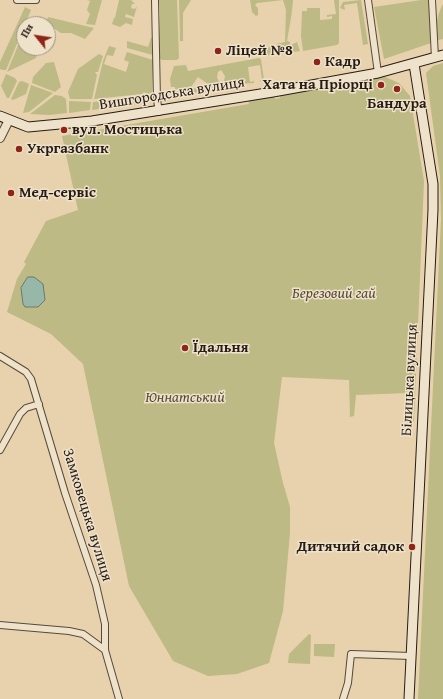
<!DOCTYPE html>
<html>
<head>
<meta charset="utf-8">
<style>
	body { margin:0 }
	#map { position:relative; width:443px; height:699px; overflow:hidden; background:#e7d2ad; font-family:"Gentium Book Plus",serif }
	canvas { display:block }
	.north { position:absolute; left:16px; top:16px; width:40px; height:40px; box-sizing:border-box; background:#efe2ca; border:1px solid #9f9282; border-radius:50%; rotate:300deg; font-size:11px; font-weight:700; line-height:16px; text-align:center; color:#271b15 }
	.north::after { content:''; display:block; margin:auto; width:14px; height:18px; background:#8f2418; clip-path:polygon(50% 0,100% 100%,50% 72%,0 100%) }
</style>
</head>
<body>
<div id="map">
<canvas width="443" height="699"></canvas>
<div class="north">Пн</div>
</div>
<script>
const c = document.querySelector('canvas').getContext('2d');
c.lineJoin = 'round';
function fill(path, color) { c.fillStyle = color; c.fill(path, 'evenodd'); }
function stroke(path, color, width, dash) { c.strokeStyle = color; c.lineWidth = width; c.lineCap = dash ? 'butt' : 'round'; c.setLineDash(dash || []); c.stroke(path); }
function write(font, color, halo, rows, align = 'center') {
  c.font = font + ' "Gentium Book Plus",serif'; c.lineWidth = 3; c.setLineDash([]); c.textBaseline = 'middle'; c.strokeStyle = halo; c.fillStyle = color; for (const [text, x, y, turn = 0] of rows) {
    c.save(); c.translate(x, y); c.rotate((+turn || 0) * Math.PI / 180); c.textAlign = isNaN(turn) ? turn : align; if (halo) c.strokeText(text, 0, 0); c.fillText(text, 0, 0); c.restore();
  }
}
fill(new Path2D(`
	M87 0H102L95 25 86 24 90 14 87 10 90 1Z
	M119 0H131L135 4H132L131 8 135 9 137 6 134 17 126 14 125 17 133 19 132 25 126 23 120 27 112 24 114 18H115Z
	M159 0H177L179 58 177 60H162L159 58 160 14Z
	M179 0H191L183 13V41H180Z
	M250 0H300H293C292 16 289 28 287 41L290 42V45L286 46 287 49H291V45L297 42 300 51 265 56 263 52 269 47 277 46 276 44 285 42 286 10 283 0 257 3 255 5 258 8V15L256 16 252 12Z
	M334 0H339V43L337 45 303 51 301 36 302 11H307V8H320V20L332 19V16L327 17V15L336 14Z
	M361 0 368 44 363 45 357 3 344 5 345 10 340 8 343 2Z
	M421 0H431V43L384 59 374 7Z
	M443 4V39L438 40C435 28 437 14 443 4Z
	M25 7 31 10 6 70H3L0 69V62Z
	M48 17 94 28 85 39 71 33H61L46 23Z
	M24 31V48H39L36 58 7 72Z
	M153 37V55L127 48V41L148 47 151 38Z
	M109 46 116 48 113 56 107 55 104 64 126 72 129 62 124 60 127 52 153 60 152 93 147 94 144 92 142 94 94 99 103 61Z
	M99 54 103 56 98 72H95L97 75 92 99H70L68 92 78 69Z
	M259 58 261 59 264 80 263 82 259 81 262 80 260 65 248 67 250 82 254 81V83L238 84 224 81 225 76 221 70 218 72 217 77 219 82 208 84 198 77 191 87 175 90V87H171L170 79 174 66 186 65 188 71Z
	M54 62 61 87 55 92 32 83 33 77 46 63Z
	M443 63V699H418L441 219 440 176 426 73 433 66Z
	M6 74 15 78 17 81 9 98H7L1 86Z
	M383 76 399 83 410 96 424 181 414 421H412L408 393 356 395 354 416 350 417 349 380 282 377 274 443 283 483 290 507V533L283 611 269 663 237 674 208 676 173 661 129 586 83 364 51 334 7 312 17 279 26 264 24 262 46 221 78 210 62 136 249 104 248 100 274 95 275 99 280 98V94L322 87 323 89 325 87Z
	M22 81 29 84 26 94 13 100 11 99 19 82Z
	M219 84 220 87 216 90 169 97 173 92Z
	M31 85 53 93 29 112 23 113Z
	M55 95 62 96 66 99 67 113 49 115 30 114Z
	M142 96 147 101 145 103 92 110 93 102Z
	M69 101 91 102 90 110 69 113Z
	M309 634 311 635 310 664 288 663 289 654Z
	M314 644H335L334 657 314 656Z`), '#bdba85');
const water = new Path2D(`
	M28 277H34L43 284 45 300 38 307H25L23 304 21 288Z`);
fill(water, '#97b8a9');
stroke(water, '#6a796e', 1);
const minor = new Path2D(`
	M17 0H36
	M155 0 157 100 159 112
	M368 0 378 73
	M432 0 435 58
	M0 356 26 372 31 379 65 493 96 585 105 624V650L119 699
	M0 450 20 414 26 408 39 404
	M0 625 69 631 83 634 105 650
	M343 699 348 683 351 654 411 656`);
const tertiary = new Path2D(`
	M0 138 9 120`);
const secondary = new Path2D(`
	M0 116 28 127 92 121 273 92 378 73 443 55
	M409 699 433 210V184L414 64`);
stroke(minor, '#57493b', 8);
stroke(tertiary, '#57493b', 10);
stroke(secondary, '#271b15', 11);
stroke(minor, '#efe2ca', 6);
stroke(tertiary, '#efe2ca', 8);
stroke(secondary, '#efe2ca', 9);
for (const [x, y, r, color] of [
	[218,51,4,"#8f2418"],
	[317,62,4,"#8f2418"],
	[381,85,4,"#8f2418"],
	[397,89,4,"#8f2418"],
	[64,130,4,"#8f2418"],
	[19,149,4,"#8f2418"],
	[11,193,4,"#8f2418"],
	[185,348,4,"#8f2418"],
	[412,547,4,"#8f2418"]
]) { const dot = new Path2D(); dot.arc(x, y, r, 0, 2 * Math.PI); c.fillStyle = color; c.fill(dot); stroke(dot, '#efe2ca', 1.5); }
write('bold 15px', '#271b15', '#efe2ca', [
	["Ліцей №8",226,51],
	["Кадр",325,62],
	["Хата на Пріорці",373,85,"right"],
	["Бандура",397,104,"center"],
	["вул. Мостицька",72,130],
	["Укргазбанк",27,149],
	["Мед-сервіс",19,193],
	["Їдальня",193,348],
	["Дитячий садок",404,547,"right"]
], 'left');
write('15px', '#271b15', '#efe2ca', [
	["Вишгородська вулиця",172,94,-9],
	["Білицька вулиця",410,380,-87],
	["Замковецька вулиця",87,515,73]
]);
write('italic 15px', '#544b37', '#efe2ca', [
	["Березовий гай",334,294],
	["Юннатський",185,398]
]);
</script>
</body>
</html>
